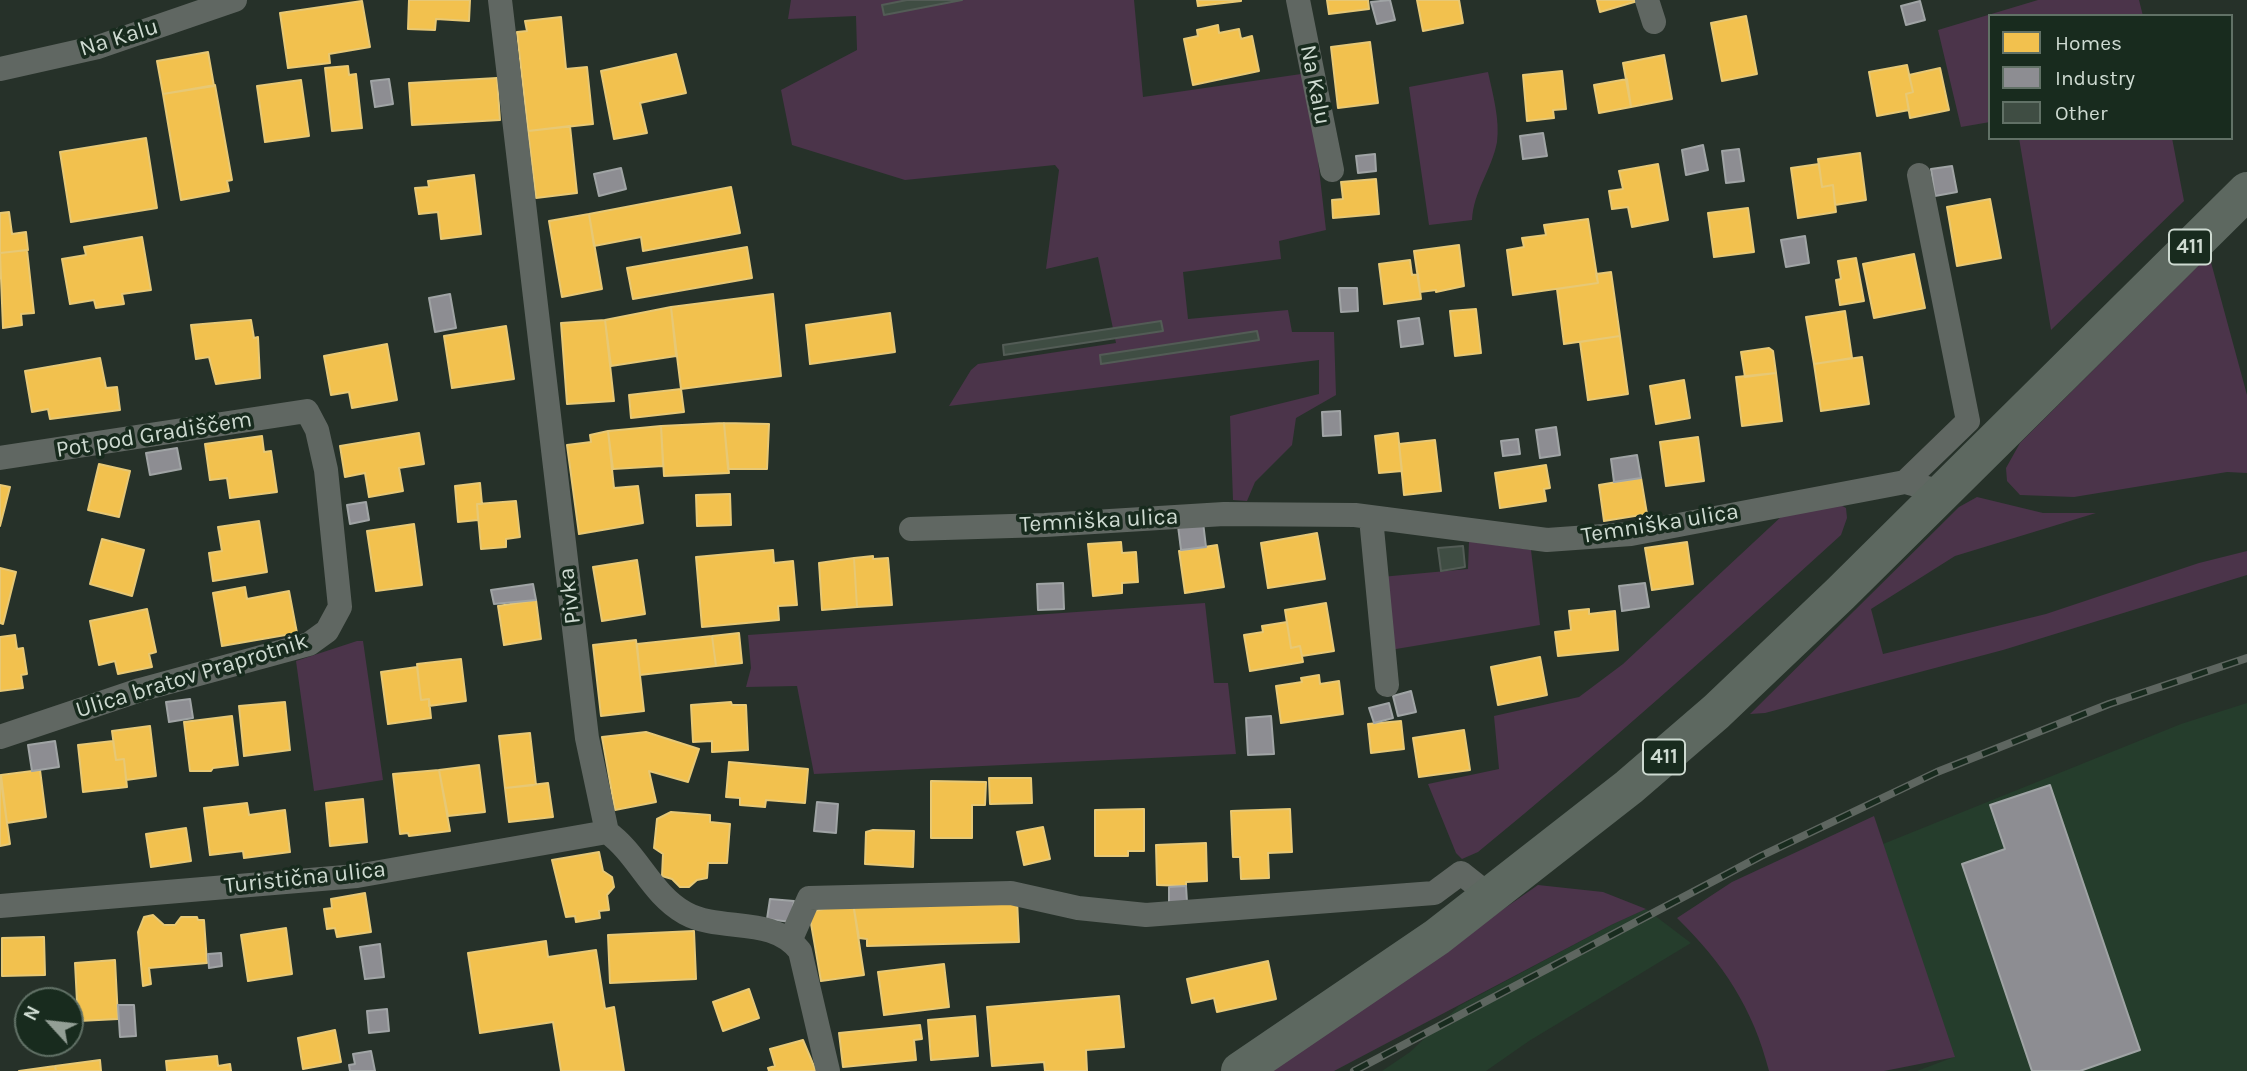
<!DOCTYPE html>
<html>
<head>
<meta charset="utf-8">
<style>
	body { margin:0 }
	#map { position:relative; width:2247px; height:1071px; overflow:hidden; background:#263129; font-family:Karla,sans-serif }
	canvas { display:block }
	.legend { position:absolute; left:1988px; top:14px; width:245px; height:126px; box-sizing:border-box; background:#182b1e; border:2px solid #617166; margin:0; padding:9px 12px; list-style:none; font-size:21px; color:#cedad1 }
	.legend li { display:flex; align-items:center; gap:14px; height:35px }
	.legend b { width:35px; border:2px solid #617166 }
	.north { position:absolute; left:14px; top:987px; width:70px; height:70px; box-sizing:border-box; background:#182b1e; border:2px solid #617166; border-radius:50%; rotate:297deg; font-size:19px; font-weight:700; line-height:28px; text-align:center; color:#cedad1 }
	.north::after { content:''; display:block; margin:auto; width:24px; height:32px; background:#939f96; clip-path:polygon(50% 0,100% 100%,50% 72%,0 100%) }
</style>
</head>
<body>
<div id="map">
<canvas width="2247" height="1071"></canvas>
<ul class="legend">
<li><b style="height:19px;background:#f2c14e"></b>Homes</li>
<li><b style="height:19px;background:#8d8d92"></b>Industry</li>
<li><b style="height:19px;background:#3f4d43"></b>Other</li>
</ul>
<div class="north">N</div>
</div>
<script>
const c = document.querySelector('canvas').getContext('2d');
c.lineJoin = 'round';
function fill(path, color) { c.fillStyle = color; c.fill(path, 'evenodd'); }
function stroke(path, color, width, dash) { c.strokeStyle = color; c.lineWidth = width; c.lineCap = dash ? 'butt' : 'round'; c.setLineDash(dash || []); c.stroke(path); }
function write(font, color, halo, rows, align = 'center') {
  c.font = font + ' Karla,sans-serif'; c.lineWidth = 7; c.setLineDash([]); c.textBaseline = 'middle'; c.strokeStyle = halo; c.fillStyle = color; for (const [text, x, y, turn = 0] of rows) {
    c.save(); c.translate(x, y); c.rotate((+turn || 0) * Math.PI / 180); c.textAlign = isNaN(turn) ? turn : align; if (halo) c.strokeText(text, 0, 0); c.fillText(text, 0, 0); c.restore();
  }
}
fill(new Path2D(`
	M2247 703V1071H1917L1954 1057 1883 844 2181 724Z
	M1646 909 1691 943 1529 1041 1486 1071H1382L1410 1052 1459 1006 1611 925Z`), '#253d2c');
fill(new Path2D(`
	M791 0H1134L1143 97 1308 73 1326 230 1279 241 1281 259 1183 272 1188 319 1288 310 1292 332H1334L1336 395 1296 418 1292 445 1255 482 1247 501 1233 500 1230 416 1319 394V360L949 406 971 370 978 364 1116 343 1098 257 1046 269 1059 170 1055 165 905 180 792 145 781 90 857 50 856 16 788 19Z
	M2038 0H2139L2143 16H1990V122L1961 127 1938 30Z
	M1488 72C1493 95 1500 120 1497 142 1492 169 1473 192 1472 220L1429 225 1409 87Z
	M2019 138H2172L2184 201 2051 330Z
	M2209 255 2247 395V473L2227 472 2074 497 2020 495 2007 481 2006 468 2020 443Z
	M1977 497 2043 513H2096L1955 556 1871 609 1883 654 2046 614 2199 563 2247 551V575L2003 650 1765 713 1750 714 1959 507Z
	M1835 502 1846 508 1847 518 1841 535C1721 644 1604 749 1478 852L1462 859 1456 853 1428 784 1499 769 1494 716 1579 697 1623 664 1783 515Z
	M1469 541 1531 550 1540 625 1390 650 1381 577 1468 569Z
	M1205 603 1214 683H1228L1236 754 814 774 797 686 746 687 751 668 748 635Z
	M357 641H363L383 780 314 791 296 661Z
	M1874 816 1955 1057 1884 1071H1769C1753 1008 1723 963 1677 918L1732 882Z
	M1538 885 1603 892 1646 909 1611 925 1334 1071H1271Z`), '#4b344a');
const homes = new Path2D(`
	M409 0H470L469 21 436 19 435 30 408 29Z
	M1197 0H1241V1L1198 6Z
	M1327 0H1368L1369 9 1329 14Z
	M1417 0H1459L1463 23 1423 31Z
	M1597 0H1641L1600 12Z
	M362 1 370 47 329 54 330 63 288 68 280 13Z
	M1746 16 1757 74 1722 81 1711 23Z
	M561 17 566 69 587 67 593 124 528 131 517 32 527 31 525 21Z
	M1218 25 1219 33 1239 29 1241 39 1252 36 1259 71 1193 85 1184 39 1198 36 1197 30Z
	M1370 42 1378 103 1338 108 1331 47Z
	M208 52 214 86 163 94 157 61Z
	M676 54 686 93 640 103 647 133 614 139 601 71Z
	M1664 55 1672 99 1631 107 1623 63Z
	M1907 65 1913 92 1906 94 1909 110 1877 116 1869 72Z
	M348 66 349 75 356 74 362 128 332 131 325 68Z
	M1940 68 1949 110 1910 118 1906 94 1913 92 1909 75Z
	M1562 71 1566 109 1553 110 1554 118 1527 121 1523 75Z
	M497 78 500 120 412 125 409 83Z
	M1627 79 1631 107 1599 113 1594 85Z
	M301 80 309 136 265 142 257 86Z
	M215 85 232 180 227 181 229 191 181 200 163 94Z
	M570 126 577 193 536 198 528 131Z
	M146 138 157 208 71 222 60 152Z
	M1860 153 1866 200 1835 205 1833 185 1822 187 1818 159Z
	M1658 164 1668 220 1632 227 1628 207 1612 209 1609 191 1623 189 1619 171Z
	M1819 164 1822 187 1833 185 1836 212 1798 218 1791 168Z
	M474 175 481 234 441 239 438 212 419 214 415 188 429 187 428 181Z
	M1376 179 1379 214 1333 218 1332 200 1343 199 1341 182Z
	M731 187 740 233 643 251 641 237 594 246 589 214Z
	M1990 199 2001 258 1957 266 1947 207Z
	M1748 208 1754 252 1714 257 1708 213Z
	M9 212 12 234 26 232 28 250 0 253V213Z
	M589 214 602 289 562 297 549 221Z
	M1588 219 1598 283 1513 295 1507 250 1524 247 1522 238 1546 235 1544 225Z
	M142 237 151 290 122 294 124 304 96 308 94 300 70 304 62 259 86 255 84 247Z
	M1459 245 1464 286 1436 292V290L1420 292 1414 251Z
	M747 247 752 278 633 299 627 268Z
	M27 250 34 313 21 314 22 325 3 328 0 253Z
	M1914 254 1925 308 1874 318 1863 264Z
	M1856 258 1864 301 1840 305 1836 280 1841 279 1838 261Z
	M1410 260 1412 275 1418 274 1421 299 1384 304 1379 264Z
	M1611 272 1620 336 1564 344 1557 289 1598 283 1596 274Z
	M773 294 781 376 681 389 671 307Z
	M671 307 676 356 611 366 605 320Z
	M1476 309 1481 353 1455 356 1450 311Z
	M1845 311 1852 358 1814 364 1806 317Z
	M890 313 895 352 810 364 806 325Z
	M251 320 254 338 258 337 260 378 216 384 209 357 196 359 191 325Z
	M605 320 614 401 567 404 561 323Z
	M506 326 514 379 452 388 444 336Z
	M1620 336 1628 394 1588 400 1580 342Z
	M387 344 397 400 352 408 349 392 331 395 324 356Z
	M1769 348 1773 351 1776 373 1745 377 1741 352Z
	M1862 357 1869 404 1821 411 1814 364Z
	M100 358 106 388 117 387 120 410 50 419 48 409 32 412 25 371Z
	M1776 373 1782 421 1742 426 1736 377Z
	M1684 380 1690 418 1656 424 1650 386Z
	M681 389 684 412 631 418 629 395Z
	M724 423 769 424 767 469H728Z
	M724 423 729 473 664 476 661 426Z
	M661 426 663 466 613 469 608 431Z
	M608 431 614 488 638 486 643 523 579 534 567 445 591 442 590 435Z
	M419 433 424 464 399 468 403 491 369 497 365 473 345 477 340 446Z
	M1398 433 1402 471 1379 473 1375 436Z
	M262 436 264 452 271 451 277 492 230 498 227 478 210 480 205 444Z
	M1698 437 1704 481 1666 486 1660 442Z
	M1435 440 1441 491 1404 495 1399 444Z
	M99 464 130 471 119 517 88 510Z
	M1546 465 1550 488 1544 489 1546 501 1500 508 1495 473Z
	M1641 478 1647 514 1604 521 1599 485Z
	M480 483 482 504H477L478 520 458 522 455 486Z
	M0 485 10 487 0 526Z
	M730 494 731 525 697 526 696 495Z
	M516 501 520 537 506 539V547L481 549 477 504Z
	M259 521 267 572 213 581 209 553 222 551 218 527Z
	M414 524 422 585 376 591 367 531Z
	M1317 533 1325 579 1268 588 1261 543Z
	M102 539 144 550 132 596 90 584Z
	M1121 542 1122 553 1136 552 1138 582 1122 583V593L1093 596 1088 544Z
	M1687 542 1693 584 1652 590 1645 548Z
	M1217 545 1224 587 1185 593 1179 551Z
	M773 550 774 563 793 561 797 605 778 606 779 620 702 627 696 557Z
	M873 556V559L888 558 892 605 857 607 854 558Z
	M854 558 857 607 822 610 819 563Z
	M637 560 645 614 602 621 593 567Z
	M0 568 16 572 3 624 0 623Z
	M245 587 247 599 289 591 297 633 222 646 213 593Z
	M536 600 541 639 504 645 498 606Z
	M1326 603 1334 651 1302 656 1300 646 1291 648 1285 610Z
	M147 609 156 652 149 654 152 667 118 674 115 661 99 665 90 621Z
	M1589 609V614L1615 611 1618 650 1558 656 1555 632 1571 630 1569 611Z
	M1287 622 1291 648 1300 646 1303 662 1250 671 1244 635 1263 632 1262 626Z
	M739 633 742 663 716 666 712 636Z
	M15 635 17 649 23 648 27 674 21 675 23 688 0 691V637Z
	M712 636 716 666 640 675 637 644Z
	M636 640 644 711 601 716 593 645Z
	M1540 657 1547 695 1498 705 1491 667Z
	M461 659 466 701 429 706V699L421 700 417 664Z
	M417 667 421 700 429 699 431 718 388 724 381 672Z
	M1319 675 1320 684 1339 681 1343 714 1281 723 1276 686 1302 682 1301 678Z
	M285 702 290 750 244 756 239 706Z
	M731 702 732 705H746L748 750 712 752V741L693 742 691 705Z
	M232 716 238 765 213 768 211 771H190L184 722Z
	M1401 721 1404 749 1371 753 1368 724Z
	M150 726 156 776 126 780 124 759 116 760 112 731Z
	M1464 730 1470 770 1419 777 1413 738Z
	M646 732 699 749 688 782 649 771 656 802 615 810 602 737Z
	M530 733 536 785 505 788 499 736Z
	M113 741 116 760 124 759 127 787 83 792 78 745Z
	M729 762 808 769 805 803 766 800 765 807 740 805V798L726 797Z
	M479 765 485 812 448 816 439 770Z
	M40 770 46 817 7 823 1 775Z
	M439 770 450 831 409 836 408 833 400 834 393 774Z
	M0 775 10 844 0 846Z
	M989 778H1031L1032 803 990 804Z
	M931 781 986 782 985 805H972V838H931Z
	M548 783 553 817 509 822 505 788Z
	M363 799 367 842 330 846 326 803Z
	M247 803 249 815 285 810 290 852 244 858 243 851 210 855 204 808Z
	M1144 809V851H1128V856H1095V810Z
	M1290 809 1292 852 1268 853 1269 878 1241 879 1240 857H1233L1231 811Z
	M671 812 710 815V822L730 824 727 863H708L707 878 697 880 689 887H680L672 879 662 876 663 854 654 848 657 819Z
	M1043 827 1050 859 1024 865 1017 832Z
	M186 828 191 861 151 867 146 834Z
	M873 830 914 831 913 867 865 864 866 832Z
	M1206 843 1207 881 1186 882V886L1157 885 1156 845Z
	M599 852 603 871 612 877 614 887 607 895 609 910 599 911 600 918 576 922 575 916 566 917 552 860Z
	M365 893 371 932 337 937 335 928 327 929 324 909 332 908 331 899Z
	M1017 899 1019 942 867 946V939L859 938 853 903Z
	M853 903 864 975 821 981 809 912Z
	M153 915 164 925H175L181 917H197L198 920H204L207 963 149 968 151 984 143 986 138 932 144 917Z
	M286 928 292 974 248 981 241 935Z
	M694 931 696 979 610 983 608 935Z
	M44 937 45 975 2 976V938Z
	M546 941 548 957 596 950 605 1009 614 1007 624 1071H561L553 1022 480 1033 468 953Z
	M115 960 118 1019 79 1021V1013H70V1002H77L75 963Z
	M1268 961 1276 999 1217 1012 1214 998 1192 1003 1187 979Z
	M944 964 949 1007 884 1015 878 972Z
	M749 989 759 1018 723 1031 713 1002Z
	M1119 996 1124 1047 1086 1050 1087 1071H1045L1044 1062 992 1066 987 1007Z
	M975 1016 978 1056 931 1060 928 1020Z
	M920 1025 922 1039 914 1040 916 1060 843 1067 839 1033Z
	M335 1030 341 1062 303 1069 298 1038Z
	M803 1040 816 1071H769L768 1068 775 1066 770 1049Z
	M217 1056 218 1066 230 1064 231 1071H167L166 1061Z
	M100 1060 101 1071H56L55 1066Z
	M55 1066 56 1071H19Z`);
fill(homes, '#f2c14e');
stroke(homes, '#e7c875', 2);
const industry = new Path2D(`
	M1390 0 1395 20 1377 24 1371 2Z
	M1920 1 1925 20 1906 25 1901 6Z
	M389 79 393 104 375 107 371 81Z
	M1543 133 1547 156 1523 159 1520 136Z
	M1703 145 1708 170 1686 175 1682 150Z
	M1739 149 1744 181 1726 183 1722 151Z
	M1375 154 1376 171 1358 173 1356 156Z
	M1952 166 1957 192 1935 196 1931 169Z
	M621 168 626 189 599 196 594 174Z
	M1805 236 1809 263 1786 267 1781 240Z
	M1339 288H1357L1358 311 1341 312Z
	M450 294 456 328 435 332 429 298Z
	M1419 318 1423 344 1401 347 1398 321Z
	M1340 411 1341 435 1323 436 1322 412Z
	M1556 427 1560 455 1540 458 1536 430Z
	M1518 439 1520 454 1503 456 1501 441Z
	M177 448 181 469 150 475 146 453Z
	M1637 455 1641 478 1614 482 1611 459Z
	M366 502 369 520 350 524 347 505Z
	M1203 522 1206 547 1181 550 1178 526Z
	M1063 583 1064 609 1038 610 1037 584Z
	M1645 583 1649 607 1622 611 1619 586Z
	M533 584 536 600 494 604 491 590Z
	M1411 691 1416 712 1398 716 1393 696Z
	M190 699 193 718 169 722 166 702Z
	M1389 703 1393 718 1374 723 1369 708Z
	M1271 716 1274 754 1248 755 1246 718Z
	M55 741 59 767 32 771 28 745Z
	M2050 785 2140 1050 2080 1071H2032L1962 864 2005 849 1990 805Z
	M817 802 838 804 836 833 814 831Z
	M1186 886 1187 902 1169 903V887Z
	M770 899 794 901 791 922 767 919Z
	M380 944 384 977 365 979 360 947Z
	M221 953 222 966 209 968 208 954Z
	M118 1005H134L136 1036 120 1037Z
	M387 1009 389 1031 369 1033 367 1011Z
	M371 1051 375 1071H350L349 1065 355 1064 353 1054Z`);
fill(industry, '#8d8d92');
stroke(industry, '#a0a4a5', 2);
const building = new Path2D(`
	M907 0H962L884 15 882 5Z
	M1161 321 1163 331 1004 355 1003 345Z
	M1257 331 1259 340 1101 364 1100 355Z
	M1463 546 1465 567 1441 571 1438 548Z`);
fill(building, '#3f4d43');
stroke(building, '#535c56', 2);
stroke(new Path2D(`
	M500 0 587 738 607 832C638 854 651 894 685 913 721 933 772 915 800 951L828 1071
	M1298 0 1332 170
	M1647 0 1654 22
	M0 69 98 47 235 0
	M0 458 307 411 317 430 326 470 340 607 327 631 309 644 140 690 0 737
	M1905 482 1968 421 1919 175
	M1371 518 1387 685
	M911 529 1045 525 1224 514 1355 515 1547 540 1631 534 1905 482 1942 492
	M0 906 357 876 607 832
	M791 939 809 898 1011 893 1078 908 1146 915 1434 893 1461 873 1490 896`), '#606762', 24);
stroke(new Path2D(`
	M1240 1071 1437 937 1629 787 1716 712 1840 594 2247 191`), '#5d6860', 38);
const rail = new Path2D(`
	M1354 1071 1761 856 1937 772 2109 704 2247 658`);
stroke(rail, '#5e6660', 8);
stroke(rail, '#182b1e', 5, [16]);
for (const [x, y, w] of [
	[2190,247,42],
	[1664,757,42]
]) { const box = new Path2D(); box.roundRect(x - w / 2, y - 17.5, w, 35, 5); c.fillStyle = '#182b1e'; c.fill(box); stroke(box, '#cedad1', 2); }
write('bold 21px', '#cedad1', null, [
	["411",2190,247],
	["411",1664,757]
]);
write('23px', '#cedad1', '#182b1e', [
	["Na Kalu",119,38,-17],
	["Na Kalu",1315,85,79],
	["Pot pod Gradiščem",154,435,-9],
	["Temniška ulica",1099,521,-3],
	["Temniška ulica",1660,524,-9],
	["Pivka",570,596,-97],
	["Ulica bratov Praprotnik",192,676,-17],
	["Turistična ulica",305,878,-6]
]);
</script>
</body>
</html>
